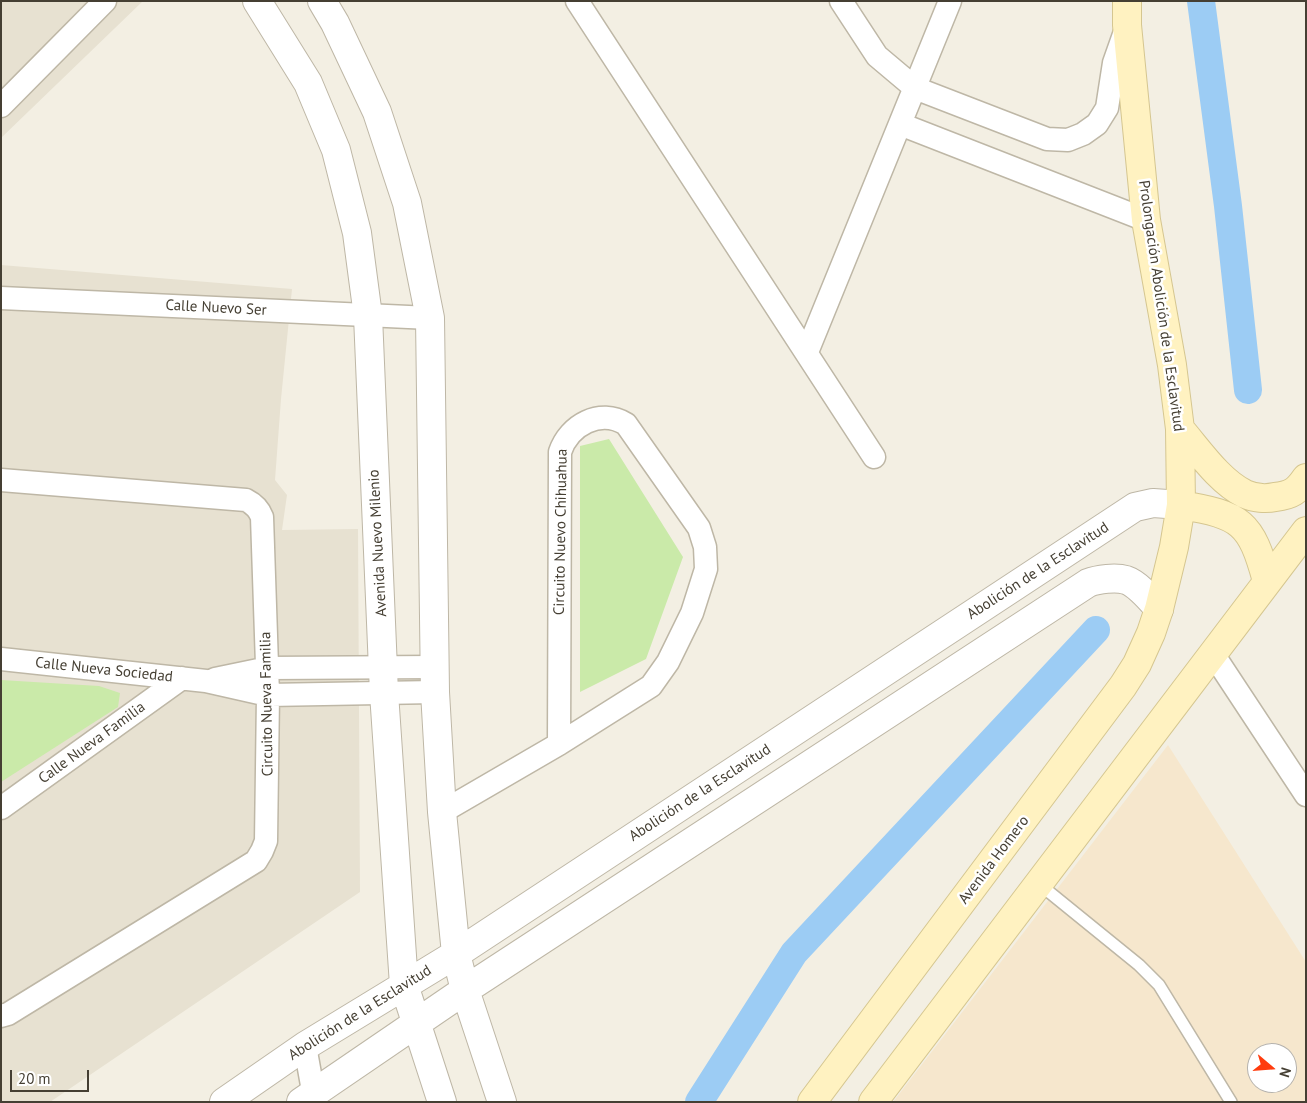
<!DOCTYPE html>
<html>
<head>
<meta charset="utf-8">
<style>
	body { margin:0 }
	#map { position:relative; width:1307px; height:1103px; overflow:hidden; background:#f3efe3; font-family:"PT Sans",sans-serif }
	canvas { display:block }
	.frame { position:absolute; inset:0; border:2px solid #453f33; pointer-events:none }
	.north { position:absolute; left:1247px; top:1043px; width:50px; height:50px; box-sizing:border-box; background:#fff; border:1px solid #b5b2ad; border-radius:50%; rotate:108deg; font-size:14px; font-weight:700; line-height:20px; text-align:center; color:#453f33 }
	.north::after { content:''; display:block; margin:auto; width:18px; height:22px; background:#ff3c0e; clip-path:polygon(50% 0,100% 100%,50% 72%,0 100%) }
	.scale { position:absolute; left:10px; top:1070px; width:79px; height:22px; box-sizing:border-box; border:2px solid #453f33; border-top:0; padding-left:6px; font-size:15px; line-height:18px; white-space:nowrap; color:#453f33; -webkit-text-stroke:4px #fff; paint-order:stroke }
</style>
</head>
<body>
<div id="map">
<canvas width="1307" height="1103"></canvas>
<div class="frame"></div>
<div class="north">N</div>
<div class="scale">20 m</div>
</div>
<script>
const c = document.querySelector('canvas').getContext('2d');
c.lineJoin = 'round';
function fill(path, color) { c.fillStyle = color; c.fill(path, 'evenodd'); }
function stroke(path, color, width, dash) { c.strokeStyle = color; c.lineWidth = width; c.lineCap = dash ? 'butt' : 'round'; c.setLineDash(dash || []); c.stroke(path); }
function write(font, color, halo, rows, align = 'center') {
  c.font = font + ' "PT Sans",sans-serif'; c.lineWidth = 5; c.setLineDash([]); c.textBaseline = 'middle'; c.strokeStyle = halo; c.fillStyle = color; for (const [text, x, y, turn = 0] of rows) {
    c.save(); c.translate(x, y); c.rotate((+turn || 0) * Math.PI / 180); c.textAlign = isNaN(turn) ? turn : align; if (halo) c.strokeText(text, 0, 0); c.fillText(text, 0, 0); c.restore();
  }
}
fill(new Path2D(`
	M1 1H143L1 138Z
	M1 265 292 289 281 399 275 480 287 495 282 530 358 529 360 892 50 1102H1Z`), '#e7e1d1');
fill(new Path2D(`
	M1168 745 1306 962V1102H893ZM1257 1053H1287V1083H1257Z`), '#f6e7cd');
fill(new Path2D(`
	M609 439 683 557 646 659 580 692V446Z
	M1 680 99 686 120 693 118 707 1 782Z`), '#caeaa9');
stroke(new Path2D(`
	M1201 1 1228 206 1248 390
	M699 1102 794 953 1096 630`), '#9cccf4', 28);
const service = new Path2D(`
	M1038 883 1139 965 1159 985 1231 1102`);
const minor = new Path2D(`
	M577 1 874 457
	M841 1 877 56 915 88 1047 139 1068 140 1083 134 1097 124 1107 108 1114 63 1126 29
	M1 106 105 1
	M900 124 1146 220
	M1 298 430 318
	M807 352 950 1
	M1 480 246 500C254 504 259 509 262 517L268 695 266 841 262 851 256 861 8 1014 1 1016
	M1213 654 1306 795
	M1 659 206 681 268 695 435 692
	M215 679 268 668 436 667
	M1 808 182 678
	M442 812 559 744 651 686 668 662 692 613 706 569 705 547 699 528 626 424C600 408 569 425 560 452L559 744
	M305 1046 315 1102`);
const tertiary = new Path2D(`
	M257 1 308 83 336 150 357 233 368 316 384 693 404 985 442 1102
	M322 1 335 23 377 112 407 203 430 318 435 692 442 812 456 954 465 990 502 1102
	M224 1102 305 1046 456 954 1135 507 1153 503 1181 505
	M301 1102 465 990 1088 583C1098 579 1116 577 1126 580 1138 584 1151 600 1159 609`);
const secondary = new Path2D(`
	M1180 429C1199 451 1219 481 1245 494 1254 498 1266 499 1275 497 1292 495 1297 491 1306 478
	M1181 505C1241 515 1251 522 1267 581
	M812 1102 1123 686 1137 664 1151 633 1159 609 1174 547 1181 505 1180 429 1172 365 1146 220 1127 25V1
	M873 1102 1306 531`);
stroke(service, '#beb7a6', 14);
stroke(minor, '#beb7a6', 25);
stroke(tertiary, '#beb7a6', 30);
stroke(secondary, '#d5c690', 30);
stroke(service, '#fff', 11);
stroke(minor, '#fff', 22);
stroke(tertiary, '#fff', 28);
stroke(secondary, '#fff2c1', 28);
write('15px', '#453f33', '#fff', [
	["Prolongación Abolición de la Esclavitud",1161,306,82],
	["Calle Nuevo Ser",216,308,3],
	["Circuito Nuevo Chihuahua",561,532,-89],
	["Avenida Nuevo Milenio",378,543,-93],
	["Abolición de la Esclavitud",1038,571,-33],
	["Calle Nueva Sociedad",104,670,6],
	["Circuito Nueva Familia",267,704,-91],
	["Calle Nueva Familia",92,743,-36],
	["Abolición de la Esclavitud",700,793,-33],
	["Avenida Homero",994,860,-53],
	["Abolición de la Esclavitud",360,1013,-32]
]);
</script>
</body>
</html>
